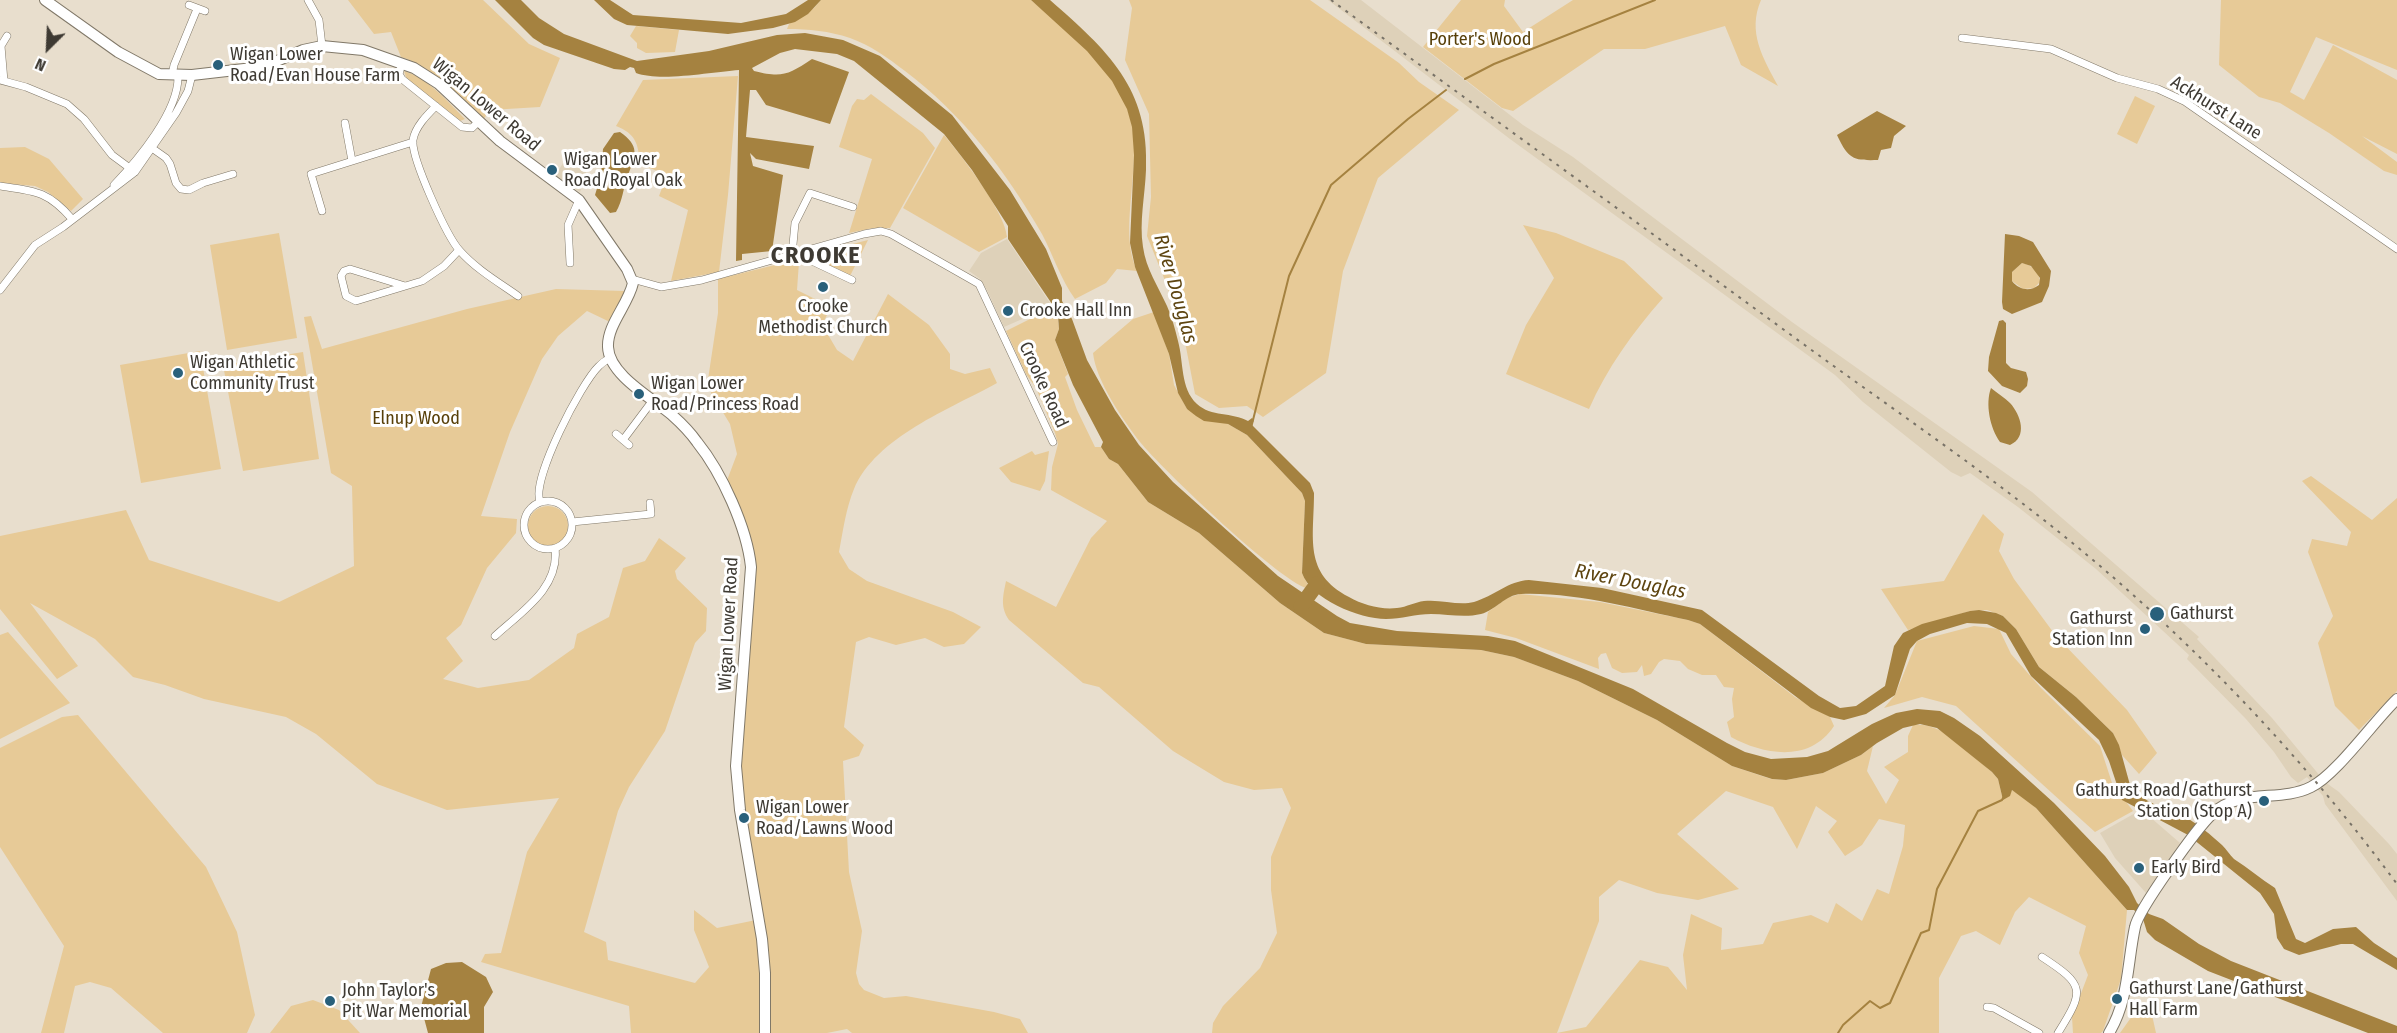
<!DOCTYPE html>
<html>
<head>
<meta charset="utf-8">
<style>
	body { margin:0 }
	#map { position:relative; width:2397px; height:1033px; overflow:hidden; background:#e8decd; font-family:"Fira Sans Condensed",sans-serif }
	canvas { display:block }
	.north { position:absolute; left:18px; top:18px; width:60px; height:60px; -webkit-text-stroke:4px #fff; paint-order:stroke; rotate:204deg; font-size:16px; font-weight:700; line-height:24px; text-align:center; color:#3e3a33 }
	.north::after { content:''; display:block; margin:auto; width:21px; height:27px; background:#3e3a33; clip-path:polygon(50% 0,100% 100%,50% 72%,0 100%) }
</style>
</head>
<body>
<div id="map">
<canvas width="2397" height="1033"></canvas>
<div class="north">N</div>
</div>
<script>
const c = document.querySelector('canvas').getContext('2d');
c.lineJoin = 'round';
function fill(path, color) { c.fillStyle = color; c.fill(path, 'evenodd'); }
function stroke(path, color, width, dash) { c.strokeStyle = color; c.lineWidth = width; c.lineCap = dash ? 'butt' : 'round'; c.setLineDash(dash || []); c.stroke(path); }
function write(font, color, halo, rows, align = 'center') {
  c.font = font + ' "Fira Sans Condensed",sans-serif'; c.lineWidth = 6; c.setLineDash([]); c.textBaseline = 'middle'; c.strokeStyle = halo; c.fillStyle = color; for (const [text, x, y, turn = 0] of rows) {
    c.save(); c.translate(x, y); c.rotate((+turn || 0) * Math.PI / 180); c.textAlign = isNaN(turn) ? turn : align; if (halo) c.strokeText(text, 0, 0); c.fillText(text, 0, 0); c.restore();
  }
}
fill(new Path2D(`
	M1328 0H1361L1523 125 1573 157 1792 322 2032 492 2199 637 2197 639 2272 718 2325 782 2339 792 2389 844 2397 854V901L2325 804 2323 796 2307 777 2298 783 2291 777 2274 752 2246 719 2187 659 2189 655 2096 569 2018 507 1970 473 1961 477 1951 472 1863 402 1835 375 1510 139Z
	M574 150 588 155 585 180 580 192 555 176 570 152Z
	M1007 239 1052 306 1004 327 987 290 980 279 969 271 981 253Z
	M2137 812 2150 817 2180 843 2146 893 2115 858 2100 833Z`), '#ded1b9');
fill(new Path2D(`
	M348 0H483L529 44 560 58 540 107 490 110 483 120C458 97 434 67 401 57L391 32 374 34Z
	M821 0H1031C1068 31 1117 69 1130 117 1136 139 1134 163 1132 185 1130 214 1125 244 1137 271L1117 269 1106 283 1075 299C1061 280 1053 255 1042 234 1006 171 962 114 905 71 888 58 870 45 850 38 829 31 809 29 787 29L789 24 814 8Z
	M1129 0H1310L1399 63 1419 82 1459 110 1378 178 1343 271 1326 373 1263 417 1247 406 1219 408 1195 394 1186 347 1166 283 1147 236 1151 197 1149 114 1125 60 1132 8Z
	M1461 0H1505L1504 6 1523 32 1573 0H1761C1747 32 1763 58 1778 86L1741 65 1725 26 1645 49H1604L1513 111 1502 108 1423 47Z
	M2221 0H2397V70L2316 37 2290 92 2304 100 2333 45 2397 80V154L2362 136 2397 162V175L2384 171 2329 133 2280 103 2259 97 2219 65Z
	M636 26 679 30 675 52 646 53 637 48V43L630 36Z
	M404 71C429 79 447 101 465 119L460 121 457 119 407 80Z
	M738 76 728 195 719 272 671 281 688 210 659 196 667 175 640 164C638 143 636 134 616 126L643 80Z
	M871 94 923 133 935 148 890 228H873L849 233 872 159 839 147 852 106 857 99 864 100Z
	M2135 96 2155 106 2137 144 2117 134Z
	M944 135C961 155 1006 213 1007 237L979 252 903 208Z
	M25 147 49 159 83 199 71 211 48 192 35 186 0 183V148Z
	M1523 225 1556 233 1624 261 1663 298C1633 332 1607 368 1589 409L1506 374 1526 325 1554 278Z
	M279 233 297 338 227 350 210 245Z
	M868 240 850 276 806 256Z
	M799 262 797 290 831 307 818 333H827L837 350 853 361 888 294 929 325 950 354V369L965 374 990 368 997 383C950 409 876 437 854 489 846 508 843 531 839 552L849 569 867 581 953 612 981 627 964 644 944 647 925 638 896 645 869 637 856 642 844 727 864 745 859 756 843 761 849 872 862 931 856 973 859 984 864 990 884 998 906 996 994 1012 1020 1019 1028 1033H852L847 1029 827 1033H631L629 1006 481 962 485 954 501 953 527 852 559 798 447 810 377 784 316 734 286 717 204 699 165 685 133 677 95 639 30 603 78 666 57 679 0 609V536L126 510 149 560 279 602 354 566 352 486 331 473 304 317 311 316 322 349 467 309 556 289 625 291 610 322 587 311 558 336 542 359 510 432 481 516 517 519 516 533 487 568 461 625 446 638 463 661 443 679 478 688 529 680 574 648 577 634 609 617 623 568 645 561 659 538 686 558 675 571 677 579 707 608 706 631 695 643 665 731 629 787 618 811 584 932 606 942 608 960 695 983 709 967 694 930V910L717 928 761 919 740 786 753 556 726 483 737 454 730 424 707 386 718 313V279L783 263Z
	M2022 263C2031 264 2040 273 2040 282L2034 288 2023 289 2012 281V272Z
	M1057 312 1059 329 1055 340 1068 374 1065 377 1077 410 1095 447H1101L1109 459 1118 464 1148 502 1199 533 1280 603 1324 633 1366 644 1481 650 1514 657 1578 681 1657 720 1732 766 1771 779 1786 780 1823 773 1861 755 1873 746 1867 771 1886 804 1899 780 1884 767 1908 752V736L1913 725C1943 721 1971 754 1992 772L1998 779 2003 800 2012 790 2023 796 2036 808 2127 910 2121 979 2103 1031 2101 1033H2073L2072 1017 2088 975 2079 953 2086 926 2029 897 2015 912 2000 945 1976 931 1961 936 1939 978V1033H1212L1213 1023 1223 1006 1260 968 1277 933 1271 890V857L1291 808 1282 788 1254 790 1224 782 1173 751 1099 687 1083 683 1009 620C1000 607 1003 596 1006 581L1056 607 1091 538 1107 521 1051 490 1052 467 1058 444 1055 433 1036 388 1026 374 1006 331 1036 316ZM1726 791 1773 807 1797 849 1816 806 1837 821 1828 832 1845 856 1862 845 1879 819 1905 825 1903 846 1889 894 1877 889 1862 921 1836 903 1828 923 1811 915 1773 923 1763 944 1721 950 1722 928 1691 914 1683 955 1687 990 1668 967 1640 960 1586 1027 1557 1033 1599 921V897L1619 880 1657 893 1698 900 1739 889 1677 834Z
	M1154 312 1169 354 1174 385 1187 409 1228 424 1247 435 1302 493 1305 501 1302 573 1310 589C1285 587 1160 467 1140 442 1123 420 1096 381 1093 353L1133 319Z
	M200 351 221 469 141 483 120 365Z
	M303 352 319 459 243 471 223 365Z
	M1032 451 1035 455 1049 451 1045 481 1040 491 1011 482 999 468Z
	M2311 476 2372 520 2397 498V691L2359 730 2335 706 2318 643 2333 616 2308 552 2312 539 2347 546 2351 532 2302 481Z
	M528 526a20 20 0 1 1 40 0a20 20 0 1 1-40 0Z
	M1983 514 2004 534 1999 551 2014 579 2056 636 2127 710 2157 753 2139 774 2122 755 2113 733 2076 697 2039 667 2016 629 2003 616 1987 610 1970 611 1908 630 1881 589 1944 581Z
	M1520 594 1600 602 1688 620 1700 624 1795 697 1830 717 1834 726C1810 763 1764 755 1731 737L1727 722 1734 717 1732 699 1734 688 1724 687 1716 675H1702L1688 669 1680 661 1664 659 1659 662 1651 674 1644 676 1642 665 1637 672 1622 673 1612 668 1606 653 1601 654 1598 658 1599 669 1516 638 1485 630 1488 612 1507 598Z
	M1974 626 1999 629 2011 654 2041 688 2100 746 2112 783 2133 811 2095 832 1956 706 1922 697 1884 708 1895 695 1917 641Z
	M8 632 70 703 0 739V635Z
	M78 715 206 867 237 932 255 1015 247 1033H163L111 988 90 982 75 986 64 1033H41L64 946 0 847V748L62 717Z
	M313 1000 339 1010 360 1033H270L291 1006Z
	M2135 1012 2152 1015 2156 1033H2120Z`), '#e7ca97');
fill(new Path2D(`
	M495 0H521L539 18 564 34 637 61 709 51 777 35 805 33 843 40 880 56 952 115 1010 190 1046 249 1062 288V301L1072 319 1087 360 1115 410 1139 445 1173 482 1278 576 1337 616 1350 623 1397 631 1488 636 1515 641 1633 689 1727 743 1745 752 1771 759 1807 757 1828 751 1872 724 1896 713 1917 709 1940 711 1954 718 1980 736 2054 803 2105 856 2129 887 2137 903 2149 914 2163 919 2199 944 2231 961 2397 1026V1033H2368L2208 971 2155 940 2147 932 2143 919 2134 910H2127L2036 808 2012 790 2010 796 2003 800 1998 779 1992 772 1937 728 1920 724 1903 728 1877 743 1861 755 1823 773 1786 780 1772 779 1732 766 1657 720 1578 681 1514 657 1481 650 1366 644 1324 633 1280 603 1199 533 1148 502 1118 464 1109 459 1101 447 1103 442 1073 385 1055 340 1059 329 1057 304H1052L1008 239V226L972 170 944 134 854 61 837 54 795 49 780 53 752 68 754 71C782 78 788 75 812 59L849 72 830 124 766 105 756 90H750L746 137 814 146 809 169 756 159 750 153 753 166 783 175 772 251 742 254V260L736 261 739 70C712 72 660 82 636 73L634 68 630 67 625 70 614 69 544 45 533 38Z
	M594 0H610L633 15 741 23 786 14 808 0H821L808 14 795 22 773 28 728 34 627 25 614 19Z
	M1031 0H1050C1107 50 1150 88 1146 170 1145 196 1139 222 1143 247 1146 269 1158 286 1167 306 1172 317 1175 329 1178 341 1184 363 1180 388 1197 404 1211 417 1232 412 1248 421L1252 418 1254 420 1252 425 1310 483 1314 493C1314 538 1303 573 1349 597 1363 605 1381 610 1397 608 1407 607 1415 602 1424 601 1441 599 1458 606 1474 602 1494 596 1508 581 1529 580L1602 588 1702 610 1819 696 1840 708 1856 706 1885 686 1894 646 1903 633 1922 624 1970 611 1979 610 1996 613 2003 616 2016 629 2039 667 2076 697 2113 733 2119 745 2130 785C2142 803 2166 808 2185 817 2198 824 2211 835 2222 845 2226 849 2230 855 2234 859 2248 868 2261 879 2275 888L2296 939 2305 943 2333 929 2356 927 2374 943 2397 958V970L2353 944H2341L2299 955 2284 949 2277 938 2274 914 2260 893 2188 835 2122 800 2109 761 2099 740 2031 676 2006 633 1987 624 1967 623 1930 634 1917 641 1910 649 1895 695 1866 714 1844 720 1830 717 1811 708 1700 624 1688 620C1634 609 1577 592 1521 594 1505 595 1496 610 1481 614 1464 618 1448 614 1431 614 1416 614 1401 619 1386 619 1359 619 1311 599 1302 573L1305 501 1302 493 1247 435 1228 424 1204 421 1196 416 1187 409 1178 393 1169 354 1135 267 1130 243 1134 155 1132 127 1127 109 1112 81 1087 51Z
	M1877 111 1906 126 1894 136 1891 148 1881 150 1878 160C1852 161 1848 158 1837 135Z
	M620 132C640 146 636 155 628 175 623 188 623 200 616 212L610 213 595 195 601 175 603 149 614 133Z
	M2005 234 2019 236 2033 242 2051 271 2049 286 2042 302 2012 314 2003 309 2002 302ZM2022 263 2031 266 2040 278 2039 285C2030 292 2019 290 2012 281V272Z
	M2003 320 2006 323V363L2011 368 2026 372 2028 379 2027 386 2020 393 2002 386 1988 371 1989 357 1999 321Z
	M1991 388C1997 393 2005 398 2010 403 2021 415 2028 437 2010 445L2000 442C1990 428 1985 404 1991 388Z
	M462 962 486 977 493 992 484 1007V1033H428L421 1007 431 969 446 963Z`), '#a58240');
stroke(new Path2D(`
	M1465 79 1494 64 1655 0
	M1251 428 1289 276 1331 185 1408 119 1446 90
	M1838 1033 1843 1025 1870 1001 1880 1008 1890 1003 1921 933 1929 930 1937 889 1978 811 2002 800 2004 796`), '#a58240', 2);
stroke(new Path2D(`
	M1301 606 1317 584`), '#a58240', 15);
const street = new Path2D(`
	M308 0 319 20 322 46
	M189 5 205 11
	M1962 38 2051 49 2117 78 2158 89 2184 101 2397 249
	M402 63 399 74 402 79 462 127 472 128 478 122
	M172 75 174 65 197 9
	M0 80 26 87 67 104 84 119 112 155 135 172
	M4 81 1 46 7 36
	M436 106C427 115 415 127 413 140 411 158 447 237 460 251 476 269 498 282 518 296
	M345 123 352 161
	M149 146 166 158 170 164 176 183 181 189 189 190 203 183 233 174
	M114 185C138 160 179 111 178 76
	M0 186C35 191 48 191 72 219
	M322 211 311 174 413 142
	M797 254 852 280
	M792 255 795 223 810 193 853 207
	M570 263 568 225 579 200
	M632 279 661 287 702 280 864 234 881 231 891 234 979 284 1053 442
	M405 286 350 269 344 271 341 276 346 296 356 301 422 281 444 266 459 250
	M0 290 35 245 63 227 135 172 176 113 188 91 192 75
	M616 434 629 445
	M623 440 653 400
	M524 525a24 24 0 1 1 48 0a24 24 0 1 1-48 0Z
	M540 501C531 480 581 383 599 366 602 363 606 360 610 358
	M572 522 651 514 650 503
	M495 636C521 612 560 588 555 548
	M2042 957C2085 985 2085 990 2058 1033
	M1987 1007 1994 1008 2039 1033`);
const secondary = new Path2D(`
	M45 0 118 52 159 74 192 75 253 68 272 63 303 50 322 46 363 50 414 68 439 84 500 141 579 200 627 269 633 283C628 305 607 325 608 347 609 375 652 398 672 415 681 423 690 432 697 442 722 473 747 528 751 567L736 766 740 810 762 939 765 973V1033
	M2109 1033C2129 1000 2127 964 2135 927 2138 910 2197 828 2212 814 2241 787 2279 803 2311 787 2336 775 2374 721 2397 699`);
stroke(street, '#807868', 8);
stroke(secondary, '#807868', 12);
stroke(street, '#fff', 7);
stroke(secondary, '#fff', 10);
stroke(new Path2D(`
	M1331 0C1489 116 1648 230 1806 346 1898 413 1993 477 2081 550 2199 648 2306 761 2397 884`), '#787267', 2, [3, 6]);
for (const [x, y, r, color] of [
	[218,65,6,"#29607b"],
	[552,170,6,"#29607b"],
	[823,287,6,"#29607b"],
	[1008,311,6,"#29607b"],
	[178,373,6,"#29607b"],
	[639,394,6,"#29607b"],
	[2157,614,8,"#29607b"],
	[2145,629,6,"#29607b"],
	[2264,801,6,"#29607b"],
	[744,818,6,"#29607b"],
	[2139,868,6,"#29607b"],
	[2117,999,6,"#29607b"],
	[330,1001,6,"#29607b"]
]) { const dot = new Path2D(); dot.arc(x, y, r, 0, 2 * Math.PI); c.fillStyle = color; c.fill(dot); stroke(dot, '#fff', 2); }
write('18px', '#573f08', '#fff', [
	["Porter's Wood",1480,40],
	["Elnup Wood",416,419]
]);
write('18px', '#3e3a33', '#fff', [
	["Wigan Lower",230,55],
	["Road/Evan House Farm",230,76],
	["Wigan Lower",564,160],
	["Road/Royal Oak",564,181],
	["Crooke",823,307,"center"],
	["Methodist Church",823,328,"center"],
	["Crooke Hall Inn",1020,311],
	["Wigan Athletic",190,363],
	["Community Trust",190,384],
	["Wigan Lower",651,384],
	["Road/Princess Road",651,405],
	["Gathurst",2170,614],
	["Gathurst",2133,619,"right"],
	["Station Inn",2133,640,"right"],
	["Gathurst Road/Gathurst",2252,791,"right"],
	["Station (Stop A)",2252,812,"right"],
	["Wigan Lower",756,808],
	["Road/Lawns Wood",756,829],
	["Early Bird",2151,868],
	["Gathurst Lane/Gathurst",2129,989],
	["Hall Farm",2129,1010],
	["John Taylor's",342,991],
	["Pit War Memorial",342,1012]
], 'left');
write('18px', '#3e3a33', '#fff', [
	["Wigan Lower Road",486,105,40],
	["Ackhurst Lane",2216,108,32],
	["Crooke Road",1043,385,65],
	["Wigan Lower Road",729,624,-87]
]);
write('italic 20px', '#5e4511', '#fff', [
	["River Douglas",1175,289,74],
	["River Douglas",1630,582,11]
]);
c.letterSpacing = '1.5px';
write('bold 24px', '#3e3a33', '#fff', [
	["CROOKE",816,256]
]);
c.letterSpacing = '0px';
</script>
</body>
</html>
